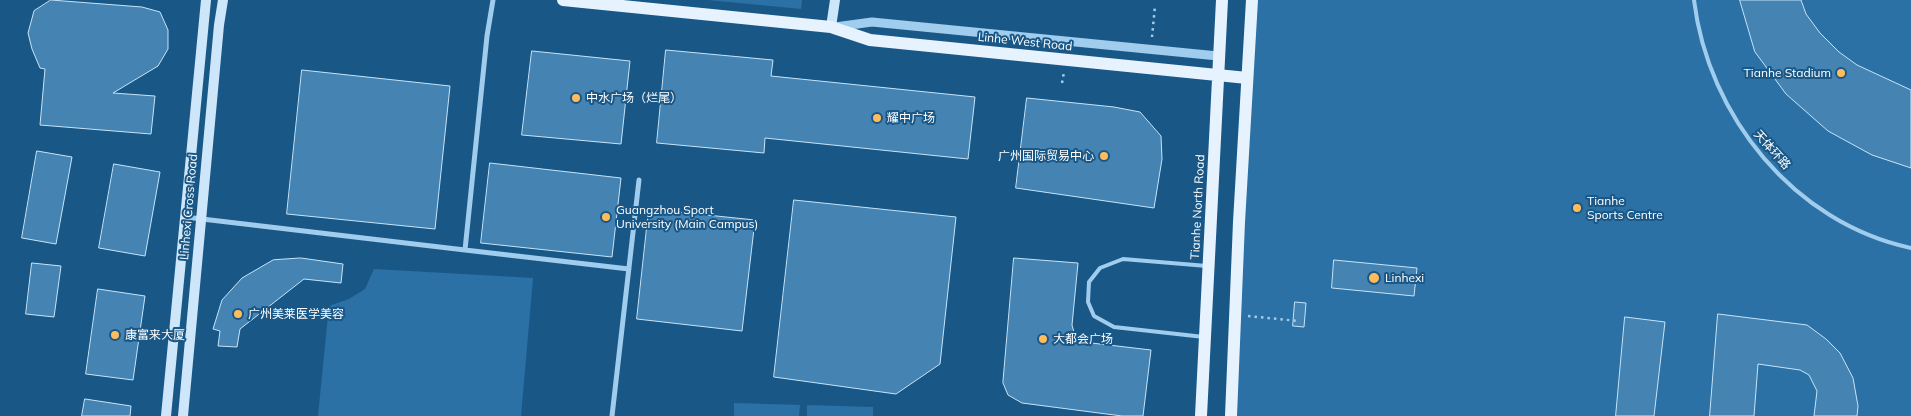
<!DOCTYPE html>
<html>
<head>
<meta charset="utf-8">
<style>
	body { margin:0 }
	canvas { display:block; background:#195787 }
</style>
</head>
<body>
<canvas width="1911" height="416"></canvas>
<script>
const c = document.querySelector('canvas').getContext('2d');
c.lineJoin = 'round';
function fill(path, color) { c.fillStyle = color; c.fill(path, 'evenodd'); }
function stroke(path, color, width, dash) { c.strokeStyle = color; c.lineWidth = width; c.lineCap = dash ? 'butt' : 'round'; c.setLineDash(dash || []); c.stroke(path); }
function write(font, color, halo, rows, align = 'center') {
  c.font = font + ' Mulish,"Noto Sans SC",sans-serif'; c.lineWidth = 4; c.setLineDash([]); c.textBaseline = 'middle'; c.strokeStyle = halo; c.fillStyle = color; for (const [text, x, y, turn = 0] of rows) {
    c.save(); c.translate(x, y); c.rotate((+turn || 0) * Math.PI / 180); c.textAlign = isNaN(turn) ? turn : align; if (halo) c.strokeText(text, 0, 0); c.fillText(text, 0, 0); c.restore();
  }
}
fill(new Path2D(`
	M708 0H802L801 9Z
	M1257 0H1911V416H1227Z
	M374 269 533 278 521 416H318L329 306 349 299 365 289Z
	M734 403 800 405 799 416H734Z
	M807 405 873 407V416H807Z`), '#2b71a5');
const building = new Path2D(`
	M51 0 142 7 160 12 168 30V49L158 66 113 93 155 96 151 134 40 125 45 69 40 68 32 49 28 33 34 11Z
	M1740 0H1801L1806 14 1820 33 1839 52 1857 65 1911 90V168L1872 155 1828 131 1786 94 1755 52Z
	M666 50 773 60 771 76 975 97 968 159 765 138 764 153 657 143Z
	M532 51 630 61 621 144 522 135Z
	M302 70 450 86 435 229 287 214Z
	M1027 98 1114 107 1140 112 1161 136 1162 159 1154 208 1016 188Z
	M37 151 72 157 56 244 22 238Z
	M490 163 621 178 612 257 481 243Z
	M114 164 160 172 145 256 99 248Z
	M794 200 956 217 940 364 896 394 774 377Z
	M649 209 755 220 742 331 637 319Z
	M301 258 343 264 341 283 304 279 240 329 237 347 218 346 220 331 213 329 222 300 242 278 273 260Z
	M1014 258 1078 263 1072 325 1075 336 1083 342 1151 350 1143 416H1122L1022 403 1008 395 1003 383Z
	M1334 260 1417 268 1414 296 1332 288Z
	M32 263 61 266 54 317 26 314Z
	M98 289 145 296 133 380 86 374Z
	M1295 302 1306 303 1304 327 1293 326Z
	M1718 314 1807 325 1826 339 1840 353 1853 378 1858 406 1857 416H1814L1817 391 1809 375 1800 370 1758 364 1754 416H1710Z
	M1625 317 1665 322 1654 416H1616Z
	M85 399 131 406 130 416H82Z`);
fill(building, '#4583b2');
stroke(building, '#c6e4f9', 1);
stroke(new Path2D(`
	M1152 37 1155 6
	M1062 83 1064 72
	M1248 316 1298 321`), '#a0cced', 2.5, [2.5, 4]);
stroke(new Path2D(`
	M1694 0C1708 116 1794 223 1911 248
	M1204 337 1114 327 1094 316 1088 302 1089 282 1100 268 1123 259 1207 266`), '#a0cced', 4);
stroke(new Path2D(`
	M493 0 487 36 465 250 629 269
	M185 217 465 250
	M612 416 639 180`), '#a0cced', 5);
stroke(new Path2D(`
	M835 27 872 22 1218 56`), '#a0cced', 9);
stroke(new Path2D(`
	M831 27 835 0
	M166 416 206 0
	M183 416 219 25 223 0`), '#cde6f9', 10);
stroke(new Path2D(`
	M563 0 831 27 870 40 1247 78
	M1201 416 1222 0
	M1231 416 1239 222 1252 0`), '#e6f3ff', 12);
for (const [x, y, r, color] of [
	[1841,73,5,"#ffbc5c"],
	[576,98,5,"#ffbc5c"],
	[877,118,5,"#ffbc5c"],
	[1104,156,5,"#ffbc5c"],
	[1577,208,5,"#ffbc5c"],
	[606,217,5,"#ffbc5c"],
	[1374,278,6,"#ffbc5c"],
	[238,314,5,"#ffbc5c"],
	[115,335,5,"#ffbc5c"],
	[1043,339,5,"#ffbc5c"]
]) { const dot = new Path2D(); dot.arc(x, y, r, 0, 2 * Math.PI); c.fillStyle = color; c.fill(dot); stroke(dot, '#195787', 2); }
write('12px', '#fff', '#195787', [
	["Linhe West Road",1025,42,6],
	["天体环路",1772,150,48],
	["Linhexi Cross Road",189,207,-85],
	["Tianhe North Road",1198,207,-87]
]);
write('12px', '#fff', '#195787', [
	["Tianhe Stadium",1831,73,"right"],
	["中水广场（烂尾）",586,98],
	["耀中广场",887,118],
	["广州国际贸易中心",1094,156,"right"],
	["Tianhe",1587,201],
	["Sports Centre",1587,215],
	["Guangzhou Sport",616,210],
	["University (Main Campus)",616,224],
	["Linhexi",1385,278],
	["广州美莱医学美容",248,314],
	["康富来大厦",125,335],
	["大都会广场",1053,339]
], 'left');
</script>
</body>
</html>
